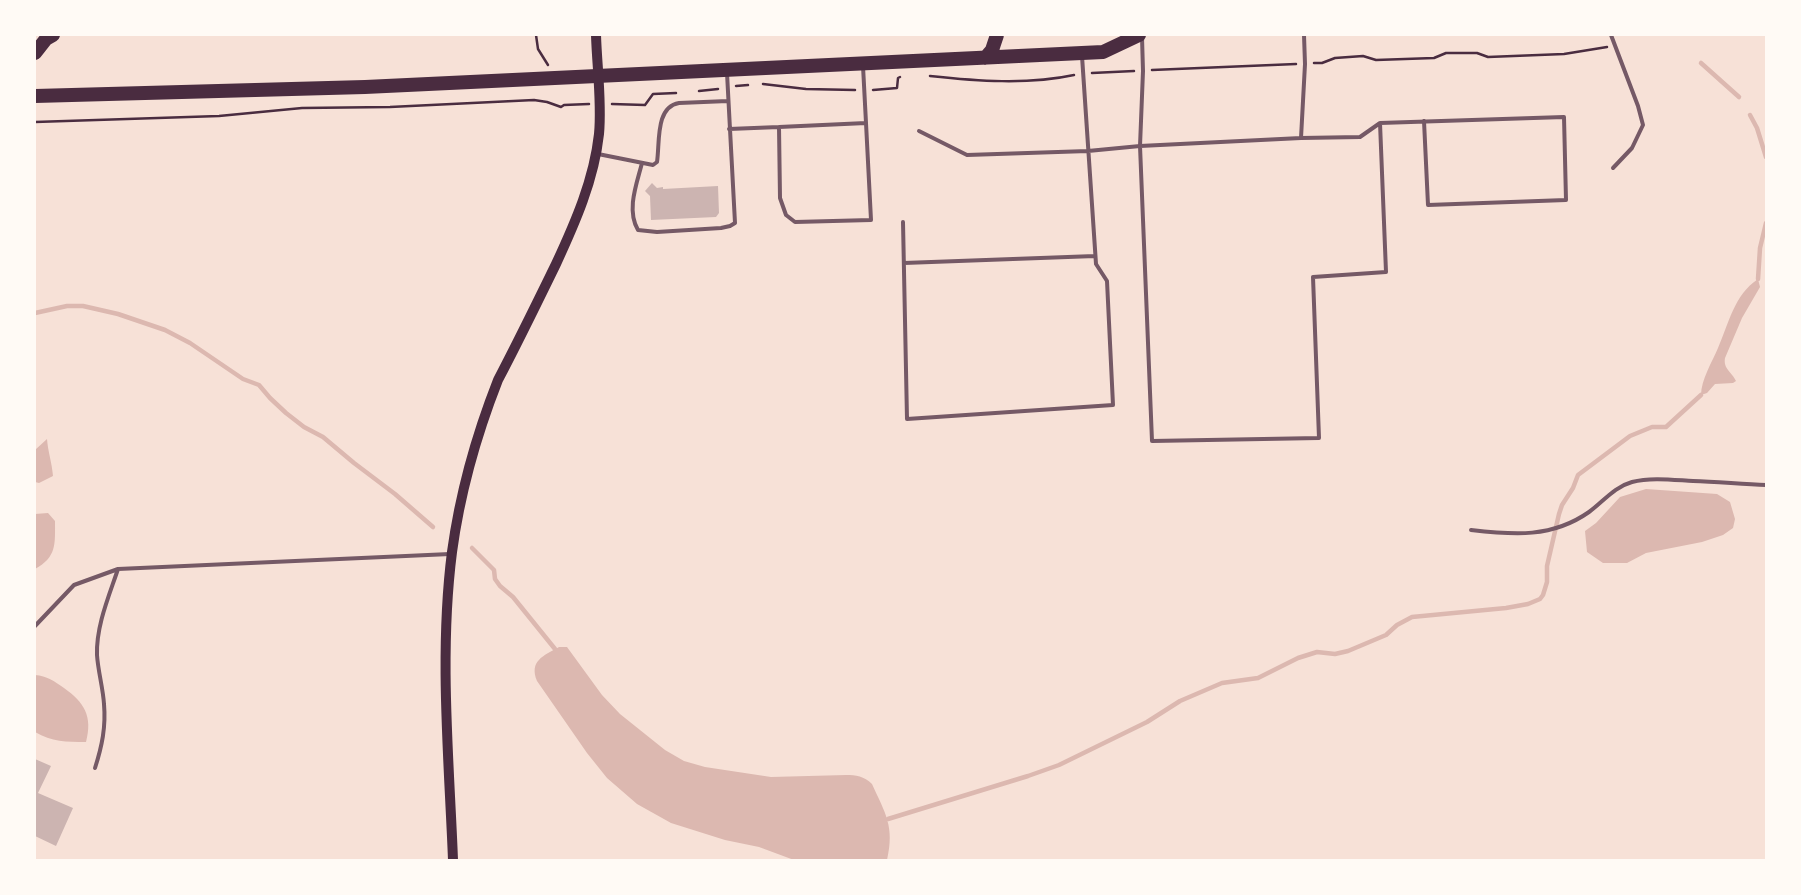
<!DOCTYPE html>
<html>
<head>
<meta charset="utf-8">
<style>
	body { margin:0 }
	#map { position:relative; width:1801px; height:895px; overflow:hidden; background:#f7e1d7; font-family:Signika,sans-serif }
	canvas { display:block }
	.frame { position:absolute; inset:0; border:36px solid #fffaf5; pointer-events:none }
</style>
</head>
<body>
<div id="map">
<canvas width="1801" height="895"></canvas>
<div class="frame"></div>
</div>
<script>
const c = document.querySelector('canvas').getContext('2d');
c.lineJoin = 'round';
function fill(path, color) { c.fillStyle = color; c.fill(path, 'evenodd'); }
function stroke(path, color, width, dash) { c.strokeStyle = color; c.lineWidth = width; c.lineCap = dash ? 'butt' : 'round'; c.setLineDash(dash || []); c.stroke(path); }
fill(new Path2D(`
	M1758 279 1760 287 1742 318 1725 358C1723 369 1732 372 1736 381L1733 383 1715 384 1707 393 1701 395C1701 380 1712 362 1718 348 1729 323 1734 295 1758 279Z
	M47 439C48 452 52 463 53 476L39 483 35 482V450Z
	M1646 489 1717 494 1730 502 1735 519 1733 528 1723 535 1702 542 1646 553 1627 563H1603L1587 552 1585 531 1596 523 1620 497Z
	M48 513 55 521C55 544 57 557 35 569V514Z
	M559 647H567L602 695 620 714 665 750 684 761 705 767 771 777 846 775C856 775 864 776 872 784 885 813 895 826 887 860H794L759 847 725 840 671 823 637 804 607 778 587 753 537 681C529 661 543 656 559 647Z
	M35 675C47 676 54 681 64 688 84 702 93 716 86 742 66 742 52 742 35 732Z`), '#dcb8b0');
stroke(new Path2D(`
	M1701 63 1739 97
	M1750 115 1757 128 1766 157
	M1758 279 1760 248 1766 223
	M35 313 67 306H83L118 314 165 330 190 343 243 379 259 385 270 398 286 413 304 427 323 437 354 463 395 494 433 527
	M472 548 494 570 495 579 500 586 513 597 555 649
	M888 819 1028 776 1059 765 1147 722 1180 701 1222 683 1258 678 1298 658 1317 652 1335 654 1348 651 1386 635 1397 625 1412 617 1506 608 1528 604 1540 599 1543 595 1547 582V566L1559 514 1562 505 1573 488 1578 475 1630 436 1652 427H1666L1701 395`), '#dcb8b0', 4.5);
fill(new Path2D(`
	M652 183 657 188 663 187V189L718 186 719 213 716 217 651 220 650 196 645 191Z
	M35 759 51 766 38 793 73 808 56 846 35 836Z`), '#ccb4b1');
stroke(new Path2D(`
	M536 35 538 49 548 65
	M1314 63H1322L1335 58 1363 56 1376 60 1434 58 1446 53H1477L1488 57 1564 54 1607 47
	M1152 70 1296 64
	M1092 73 1134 71
	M930 76C976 81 1028 85 1074 75
	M763 84 806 89 855 90
	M736 86 748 85
	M873 90 897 88 898 78 900 77
	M699 91 718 89
	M612 104 645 105 653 94 676 93
	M35 122 219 116 302 108 390 107 534 100 547 102 561 107 564 105 589 104`), '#4a2c40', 2.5);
stroke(new Path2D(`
	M1304 35 1305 64 1301 138 1140 146 1152 441 1319 438 1313 277 1386 272 1380 123 1564 117 1566 200 1428 205 1424 121
	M1611 35 1638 106 1643 125 1632 148 1613 168
	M863 66 866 123 871 220 795 222 786 215 780 198 779 127 866 123
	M729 129 779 127
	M919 131 967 155 1088 151 1140 146 1143 71 1142 37
	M1301 138 1360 137 1380 123
	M598 154 653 165 657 162C660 143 655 107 679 103L728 101
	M642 163C637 183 626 210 638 230L657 232 721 228 730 226 735 223 727 73
	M903 222 907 419 1113 405 1107 281 1096 264 1082 56
	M904 263 1095 256
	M1471 530C1514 535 1552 538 1589 512 1604 501 1614 487 1632 482 1651 477 1674 480 1693 481 1718 482 1742 484 1766 485
	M35 626 74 585 118 569 450 554
	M95 768C102 746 106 727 104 704 103 688 98 671 97 655 96 626 109 596 118 569`), '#755966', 4);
stroke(new Path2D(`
	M453 860C449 758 439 654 452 552 460 493 476 436 498 380 518 342 537 303 556 264 575 223 594 180 599 134 602 103 597 67 596 35`), '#4a2c40', 10);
stroke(new Path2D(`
	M35 53 46 39 53 35
	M985 58 992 50 997 35
	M35 96 365 87 1103 52 1139 35`), '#4a2c40', 14);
</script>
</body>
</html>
